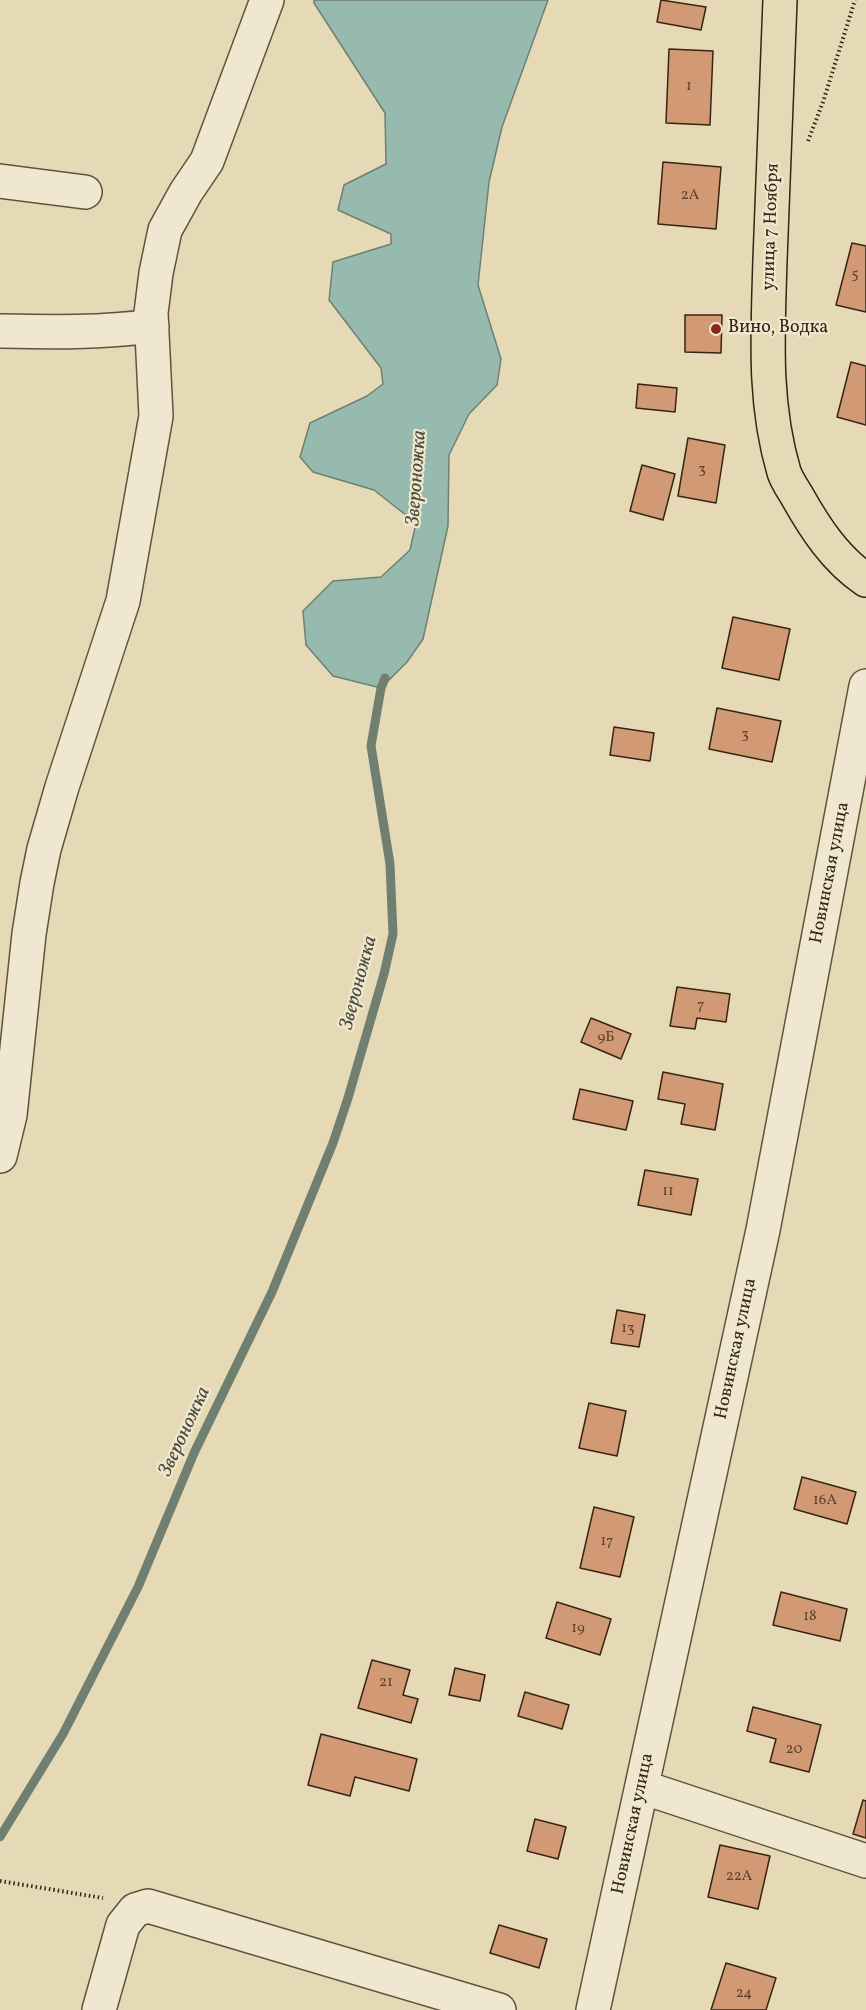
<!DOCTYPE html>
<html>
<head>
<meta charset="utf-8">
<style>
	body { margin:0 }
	canvas { display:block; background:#e6dab6 }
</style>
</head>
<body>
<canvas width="866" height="2010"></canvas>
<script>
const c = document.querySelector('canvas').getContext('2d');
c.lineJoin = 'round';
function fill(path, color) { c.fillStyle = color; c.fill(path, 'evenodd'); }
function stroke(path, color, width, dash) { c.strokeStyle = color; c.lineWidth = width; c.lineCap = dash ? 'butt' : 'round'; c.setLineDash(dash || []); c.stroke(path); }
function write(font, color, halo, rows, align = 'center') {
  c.font = font + ' Vollkorn,serif'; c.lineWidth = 4.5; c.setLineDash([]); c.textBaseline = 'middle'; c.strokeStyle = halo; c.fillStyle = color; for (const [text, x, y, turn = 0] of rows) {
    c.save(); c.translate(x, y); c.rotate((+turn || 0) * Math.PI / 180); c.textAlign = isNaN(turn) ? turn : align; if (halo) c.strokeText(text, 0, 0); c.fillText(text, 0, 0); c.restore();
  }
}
const water = new Path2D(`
	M314 0H548L502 127 489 182 478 285 501 359 497 385 469 414 449 455 448 526 423 639 407 662 381 688 333 676 306 645 303 611 333 581 381 577 410 550 416 523 374 490 313 472 300 457 310 423 367 396 383 384 381 368 329 300 333 262 391 244V234L338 210 344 185 386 164 385 113 314 3Z`);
fill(water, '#96bbae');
stroke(water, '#707f70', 1.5);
stroke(new Path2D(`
	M0 1837 63 1734 138 1587 194 1453 272 1292 333 1143 348 1098 384 974 393 934 390 864 371 746 381 688 385 678`), '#707f70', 9);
const building = new Path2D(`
	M661 0 706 7 701 30 657 22Z
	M669 49 713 51 710 125 666 123Z
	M663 162 721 167 716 229 658 224Z
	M852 243 866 246V312L836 305Z
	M685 315H722L721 353 685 352Z
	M851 362 866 366V425L837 417Z
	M638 384 677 388 675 412 636 408Z
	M688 438 725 445 716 503 678 496Z
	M642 465 675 474 663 520 630 511Z
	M733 617 790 629 779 680 722 668Z
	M717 708 781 721 772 762 709 749Z
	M614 727 654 733 650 761 610 755Z
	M677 987 730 994 726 1022 697 1018 695 1029 670 1026Z
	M591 1018 631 1034 621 1059 581 1042Z
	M663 1072 723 1084 715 1130 681 1124 685 1104 658 1099Z
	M580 1089 633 1101 626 1130 573 1119Z
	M645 1170 698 1179 691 1215 638 1205Z
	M617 1310 645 1315 639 1347 611 1343Z
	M589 1403 626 1411 617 1456 579 1448Z
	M802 1477 856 1492 847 1524 794 1509Z
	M594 1507 634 1517 620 1577 580 1568Z
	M781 1592 847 1609 840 1641 773 1625Z
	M557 1602 611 1619 600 1655 546 1638Z
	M372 1660 410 1670 403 1695 418 1699 411 1723 358 1708Z
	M455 1668 485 1675 480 1701 449 1695Z
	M525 1692 569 1705 562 1729 518 1716Z
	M753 1707 821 1725 809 1772 770 1762 776 1739 747 1731Z
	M321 1734 417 1759 409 1791 355 1777 350 1796 308 1785Z
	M863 1800 866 1801V1838L853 1834Z
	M535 1819 566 1827 558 1859 527 1851Z
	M720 1845 770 1856 758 1909 708 1897Z
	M499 1925 547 1939 539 1968 490 1953Z
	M726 1963 776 1978 766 2010H711Z`);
fill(building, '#d29a74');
stroke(building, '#362414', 1.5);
const minor = new Path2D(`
	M0 181 85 192
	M0 331C51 332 102 333 152 326
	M0 1156 10 1115 29 934 37 883 44 849 62 787 123 601 156 416 151 313 156 273 165 230 186 192 207 161 267 0
	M642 1787 866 1861
	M99 2010 123 1925 135 1910 148 1906 499 2010
	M593 2010 763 1230 866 686`);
const major = new Path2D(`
	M780 0C777 87 773 173 770 260 768 333 763 401 784 472 787 481 793 489 797 496 815 528 835 559 866 580`);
stroke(minor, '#62523c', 36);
stroke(major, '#362414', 36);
stroke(new Path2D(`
	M808 141 823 102 855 0
	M0 1881 103 1898`), '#362414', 4, [1.5, 3]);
stroke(minor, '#efe7d0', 33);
stroke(major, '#e6dab6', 33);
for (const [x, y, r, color] of [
	[716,329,6,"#8f2418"]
]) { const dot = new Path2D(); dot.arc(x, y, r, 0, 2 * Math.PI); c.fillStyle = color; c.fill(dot); stroke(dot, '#efe7d0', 2); }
write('15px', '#5d422c', null, [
	["1",689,87],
	["2А",690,196],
	["5",855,275],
	["3",702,470],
	["3",745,735],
	["7",701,1006],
	["9Б",606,1038],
	["11",668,1192],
	["13",628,1329],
	["16А",825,1501],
	["17",607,1542],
	["18",810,1617],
	["19",578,1629],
	["21",386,1683],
	["20",794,1750],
	["22А",739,1877],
	["24",744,1994]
]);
write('18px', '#362414', '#efe7d0', [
	["улица 7 Ноября",772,227,-88],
	["Новинская улица",831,873,-79],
	["Новинская улица",737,1349,-78],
	["Новинская улица",634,1824,-78]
]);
write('18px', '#362414', '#efe7d0', [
	["Вино, Водка",728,329]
], 'left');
write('italic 20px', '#4e4a3a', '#efe7d0', [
	["Звероножка",418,478,-86],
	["Звероножка",360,983,-75],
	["Звероножка",186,1432,-65]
]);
</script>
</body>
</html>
